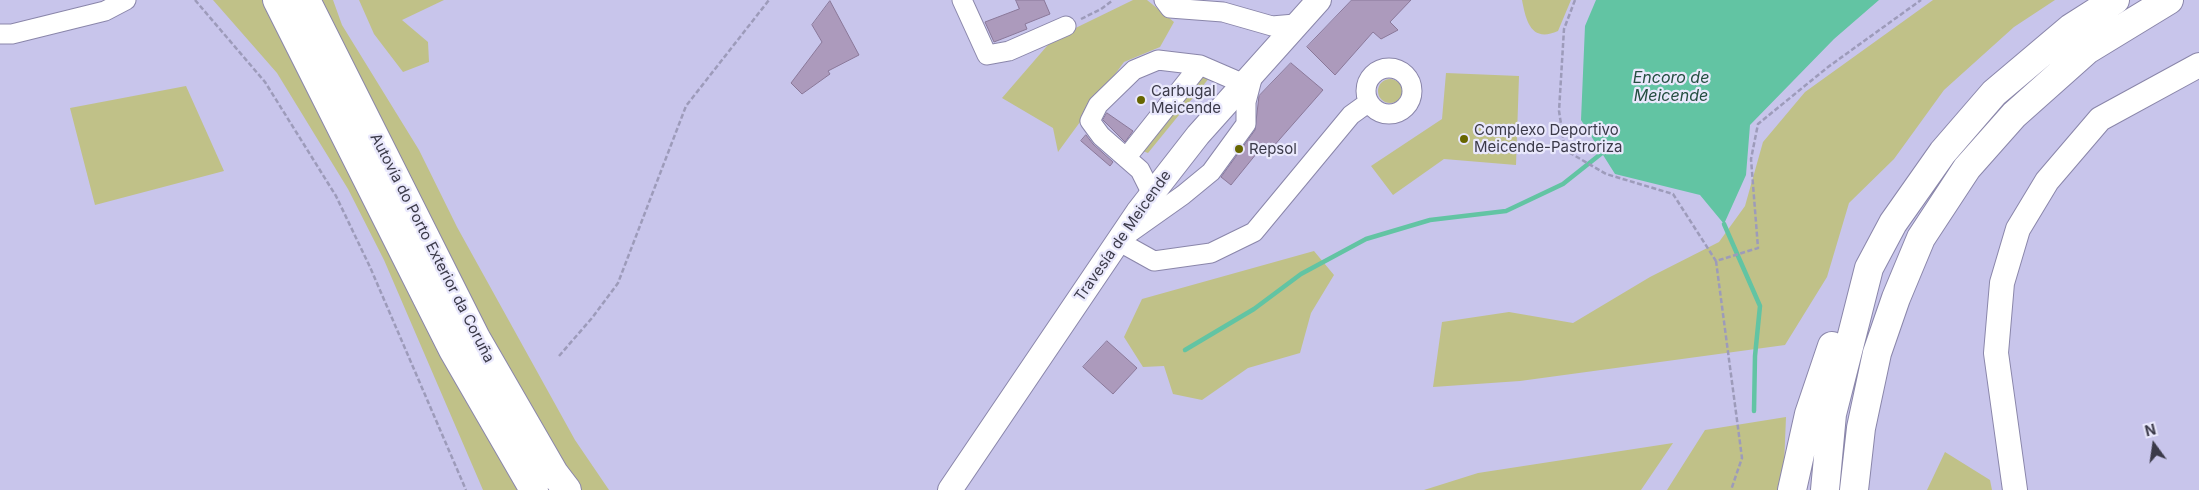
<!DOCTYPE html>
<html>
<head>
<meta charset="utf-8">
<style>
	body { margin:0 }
	#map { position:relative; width:2199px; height:490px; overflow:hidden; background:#c8c5eb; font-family:Inter,sans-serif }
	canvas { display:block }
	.north { position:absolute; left:2129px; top:420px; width:50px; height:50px; -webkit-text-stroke:4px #e9e8fc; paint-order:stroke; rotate:346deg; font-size:14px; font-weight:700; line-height:20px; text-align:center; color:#3b3a49 }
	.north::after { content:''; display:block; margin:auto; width:18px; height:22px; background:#3b3a49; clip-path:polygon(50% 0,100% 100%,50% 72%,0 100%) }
</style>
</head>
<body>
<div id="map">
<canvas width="2199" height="490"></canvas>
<div class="north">N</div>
</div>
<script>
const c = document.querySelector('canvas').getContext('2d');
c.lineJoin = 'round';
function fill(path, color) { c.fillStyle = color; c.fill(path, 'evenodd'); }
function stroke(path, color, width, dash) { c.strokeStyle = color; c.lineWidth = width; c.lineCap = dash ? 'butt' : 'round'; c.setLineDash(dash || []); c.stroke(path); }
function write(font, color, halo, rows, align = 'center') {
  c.font = font + ' Inter,sans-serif'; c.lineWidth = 4.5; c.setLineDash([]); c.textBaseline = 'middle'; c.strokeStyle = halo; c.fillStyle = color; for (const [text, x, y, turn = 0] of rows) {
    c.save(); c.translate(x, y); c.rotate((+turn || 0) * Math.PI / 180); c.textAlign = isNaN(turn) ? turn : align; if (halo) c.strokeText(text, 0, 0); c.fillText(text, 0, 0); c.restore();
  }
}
fill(new Path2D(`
	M213 0H333L342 25 419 150 457 227 575 440 609 490H483L384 260 348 189 277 73Z
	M359 0H444L402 20 428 42 429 62 403 72 374 34Z
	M1133 0H1147L1174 22 1160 47 1124 62 1058 152 1053 128 1002 98 1053 39Z
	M1522 0H1571L1558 31C1531 43 1526 21 1522 0Z
	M1933 0H2055L2014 27 1944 90 1894 159 1849 203 1827 277 1785 345 1520 381 1433 387 1442 322 1509 312 1573 323 1650 277 1719 242 1745 206 1763 142 1805 92Z
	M1204 73 1210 77 1148 153 1140 150Z
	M1446 73 1519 76 1516 165 1444 159 1393 195 1371 166 1442 119Z
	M1378 91a12 12 0 1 1 24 0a12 12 0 1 1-24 0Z
	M186 86 224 171 95 205 70 108Z
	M1314 251 1334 275 1311 313 1300 353 1248 368 1202 400 1173 394 1164 366 1143 367 1124 337 1142 299Z
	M1786 417 1783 490H1667L1705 430Z
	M1673 443 1641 490H1424L1478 473Z
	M1945 452 1990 480 1992 490H1927Z`), '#c0c188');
fill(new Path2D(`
	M1596 0H1879L1834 39 1750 125 1746 175 1724 224 1700 195 1615 174 1581 120 1585 26Z`), '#62c4a3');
stroke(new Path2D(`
	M1724 224 1760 306 1755 356 1754 411
	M1185 350 1254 309 1301 274 1366 239 1430 220 1506 211 1563 184 1602 153`), '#62c4a3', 4.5);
const building = new Path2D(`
	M1016 0H1044L1050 14 1025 24 1027 29 994 42 985 22 1019 9Z
	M1352 0H1411L1390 22 1398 30 1381 39 1373 32 1335 75 1307 47Z
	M830 1 859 55 828 71 830 74 802 94 791 83 822 42 812 25Z
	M1291 63 1323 90 1272 148H1261L1231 185 1221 177 1255 130 1259 96Z
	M1107 113 1133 131 1125 142 1103 120Z
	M1086 135 1093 144 1113 162 1110 166 1081 141Z
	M1107 341 1137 368 1113 394 1083 367Z`);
fill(building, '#ac9abc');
stroke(building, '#8a7899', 1);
const minor = new Path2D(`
	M962 0 987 55 1009 51 1066 26
	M1164 0 1170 8 1223 12 1272 26 1295 24
	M0 34H12L105 11 126 0
	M1366 91a23 23 0 1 1 46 0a23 23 0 1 1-46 0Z
	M1253 75 1246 102V124L1211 172 1183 195 1118 241 1154 261 1211 253 1254 232 1351 115 1369 102
	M1126 158 1200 65
	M1152 194 1140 170 1101 136 1090 121 1098 105 1134 70 1158 60 1200 65 1244 84`);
const major = new Path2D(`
	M950 490 1138 212 1198 135 1319 0
	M2015 490 1996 353 2002 283 2018 229 2047 181 2100 119 2199 65`);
const highway = new Path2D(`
	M277 0 453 350 534 490
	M306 0 476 338 554 473 567 490
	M1792 490 1809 414 1832 346
	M1825 490 1832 414 1869 268 1893 223 1943 152 1994 93 2071 28 2115 0
	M1854 490 1861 428 1877 353 1896 298 1921 238 1967 168 2014 115 2087 50 2169 0`);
stroke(minor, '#8a86aa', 21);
stroke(major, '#8a86aa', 26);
stroke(highway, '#8a86aa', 30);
stroke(new Path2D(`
	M195 0 265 82 336 196 370 267 466 490
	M1575 0 1564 29 1559 111 1565 150 1606 174 1673 194 1716 261 1758 248 1751 159 1758 124 1828 67 1921 0
	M1081 19 1101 9 1113 0
	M1716 261 1742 458 1731 490
	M559 356 592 318 618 283 686 106 769 0`), '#9d9bba', 2.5, [5, 2.5]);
stroke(minor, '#fff', 19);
stroke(major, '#fff', 24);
stroke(highway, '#fff', 28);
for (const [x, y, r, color] of [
	[1141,100,5,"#676600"],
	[1464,139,5,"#676600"],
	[1239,149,5,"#676600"]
]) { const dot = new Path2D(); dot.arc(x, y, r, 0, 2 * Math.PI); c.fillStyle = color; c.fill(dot); stroke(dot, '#e9e8fc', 2); }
write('15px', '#3b3a49', '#e9e8fc', [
	["Carbugal",1151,91],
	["Meicende",1151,108],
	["Complexo Deportivo",1474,130],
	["Meicende-Pastroriza",1474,147],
	["Repsol",1249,149]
], 'left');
write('15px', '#3b3a49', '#e9e8fc', [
	["Travesía de Meicende",1123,236,-55],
	["Autovía do Porto Exterior da Coruña",432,248,63]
]);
write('italic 16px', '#254f41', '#e9e8fc', [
	["Encoro de",1671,78],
	["Meicende",1671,96]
]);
</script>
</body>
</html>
